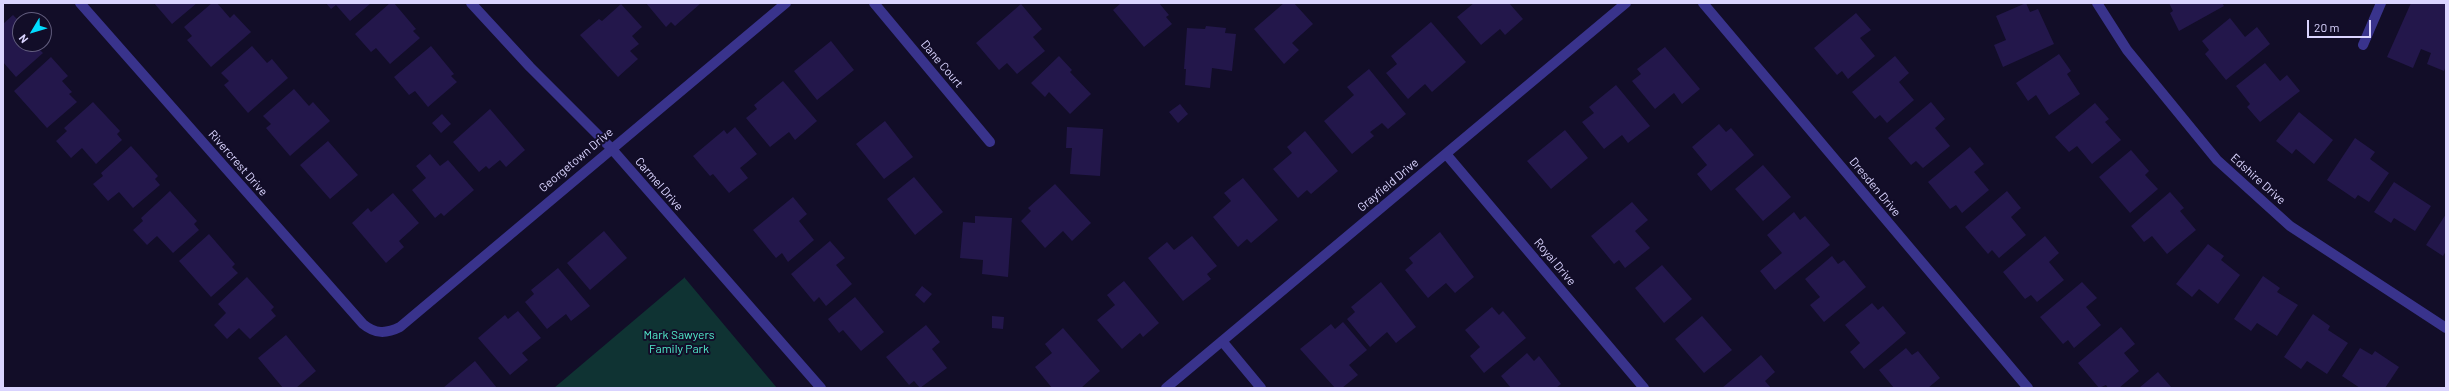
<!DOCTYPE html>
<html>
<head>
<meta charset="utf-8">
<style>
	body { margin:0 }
	#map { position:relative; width:2449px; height:391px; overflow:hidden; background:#120d28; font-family:Barlow,sans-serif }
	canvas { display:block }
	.frame { position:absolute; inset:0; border:4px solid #dad4ff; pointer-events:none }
	.north { position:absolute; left:12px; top:12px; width:40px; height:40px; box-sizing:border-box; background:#120d28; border:1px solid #625d7e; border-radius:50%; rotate:232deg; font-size:11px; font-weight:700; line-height:16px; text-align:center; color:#dad4ff }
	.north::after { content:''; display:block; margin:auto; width:14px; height:18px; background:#00dcff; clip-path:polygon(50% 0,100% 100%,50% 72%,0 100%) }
	.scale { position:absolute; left:2307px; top:20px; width:64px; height:18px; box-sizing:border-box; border:2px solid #dad4ff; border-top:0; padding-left:5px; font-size:12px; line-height:14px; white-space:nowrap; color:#dad4ff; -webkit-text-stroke:3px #120d28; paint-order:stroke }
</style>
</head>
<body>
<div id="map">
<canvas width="2449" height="391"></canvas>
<div class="frame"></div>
<div class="north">N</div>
<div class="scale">20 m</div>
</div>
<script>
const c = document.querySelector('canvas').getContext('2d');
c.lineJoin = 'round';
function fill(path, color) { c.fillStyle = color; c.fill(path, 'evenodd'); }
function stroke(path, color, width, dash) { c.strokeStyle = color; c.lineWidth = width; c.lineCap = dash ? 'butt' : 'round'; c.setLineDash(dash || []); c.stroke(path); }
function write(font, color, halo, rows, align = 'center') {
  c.font = font + ' Barlow,sans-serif'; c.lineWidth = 4; c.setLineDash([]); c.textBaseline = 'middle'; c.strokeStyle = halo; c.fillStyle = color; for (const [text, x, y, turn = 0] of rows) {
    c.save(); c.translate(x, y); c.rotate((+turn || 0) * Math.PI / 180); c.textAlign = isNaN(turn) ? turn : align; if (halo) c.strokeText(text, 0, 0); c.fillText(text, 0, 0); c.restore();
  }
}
fill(new Path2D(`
	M684 277 777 388H554L684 278Z`), '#0f3333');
fill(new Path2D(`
	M154 3H197L172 24Z
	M212 3H217L230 18 234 14 251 32 211 67 187 40 192 36 184 27Z
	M326 3H371L350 21 336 5 331 9Z
	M390 3H394L416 29 413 31 420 38 390 64 376 48 371 52 355 34Z
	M646 3H701L675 26 671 22 666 27Z
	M1121 3H1159L1169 15 1166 17 1172 24 1144 47 1113 10Z
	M1284 3H1294L1313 24 1292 43 1299 50 1284 64 1254 29Z
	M1474 3H1509L1523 19 1505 35 1500 29 1481 45 1457 17Z
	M2026 3 2030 12 2038 9 2054 44 2003 67 1994 45 2006 40 1996 16Z
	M2169 3H2222L2224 6 2179 31 2170 13 2173 11Z
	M2411 3H2446V66L2444 71 2427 64 2431 53 2421 49 2413 68 2387 57Z
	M621 4 642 27 632 36 639 44 630 51 638 59 618 77 580 35 599 19 602 21Z
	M1021 4 1042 29 1033 37 1045 51 1017 74 1007 63 999 70 976 43Z
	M1856 13 1871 30 1860 38 1875 56 1848 79 1842 71 1837 75 1814 48Z
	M13 15 20 22V44H41L37 47 43 53 16 77 3 62V24Z
	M2230 18 2245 37 2257 27 2270 44 2226 80 2205 54 2209 50 2202 41Z
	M1431 22 1466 62 1432 92 1425 84 1408 99 1386 73 1397 64 1391 56Z
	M1206 26 1226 28 1225 33 1236 34 1232 71 1212 68 1210 88 1185 85 1186 69H1184L1187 28 1205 29Z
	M831 41 854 70 817 100 794 71Z
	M252 46 267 63 272 59 288 78 248 113 224 85 229 81 221 73Z
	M431 46 454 74 451 76 457 82 428 107 415 91 409 95 394 77Z
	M1665 47 1700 89 1682 104 1674 93 1655 109 1632 81 1641 74 1637 69Z
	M2059 54 2071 71 2067 74 2080 94 2049 115 2036 95 2028 101 2016 83Z
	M1059 56 1072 70 1070 72 1091 94 1070 114 1049 92 1045 97 1031 83Z
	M1895 56 1909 73 1899 82 1914 100 1887 123 1880 115 1875 119 1852 92Z
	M51 57 68 76 62 81 72 92 69 94 77 102 47 128 14 91Z
	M2265 63 2280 81 2287 75 2300 91 2260 122 2247 107 2250 104 2236 86Z
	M1369 69 1406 114 1388 129 1382 123 1370 132 1374 136 1352 154 1324 121 1354 95 1347 87Z
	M783 81 817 121 795 140 789 132 770 147 746 118 757 109 754 105Z
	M1616 85 1650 126 1628 143 1622 135 1604 149 1582 122 1594 113 1589 107Z
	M294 89 309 106 313 102 330 121 290 156 266 128 271 124 263 116Z
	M93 102 120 131 117 134 122 140 96 164 82 148 71 158 56 141 67 131 64 128Z
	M1931 102 1945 119 1935 128 1950 146 1923 168 1916 161 1911 165 1888 138Z
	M2095 103 2109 119 2105 122 2121 140 2092 164 2077 146 2069 152 2055 137Z
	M1180 104 1188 114 1178 123 1169 112Z
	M490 109 525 150 506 167 500 160 489 169 486 166 479 172 453 142Z
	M2299 112 2333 140 2314 164 2296 149 2292 154 2276 141Z
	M442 114 451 124 441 133 432 123Z
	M885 121 913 157 884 179 856 144Z
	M1719 124 1726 132 1731 128 1754 155 1711 191 1697 174 1707 165 1692 147Z
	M735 127 757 154 740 168 748 178 729 193 713 174 710 176 693 156 724 130 727 134Z
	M1067 127 1103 129 1100 176 1070 174 1072 148H1066Z
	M1565 130 1588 158 1551 189 1527 161Z
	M1305 131 1338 171 1311 194 1307 190 1298 198 1273 169 1292 153 1287 147Z
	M2355 138 2375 152 2370 159 2389 173 2369 202 2358 195 2355 199 2327 180Z
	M328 141 358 175 330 199 300 165Z
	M131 146 158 176 155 179 160 185 133 208 119 192 108 201 93 184 103 176 101 173Z
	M1970 147 1984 164 1974 172 1989 190 1962 213 1956 205 1950 209 1928 182Z
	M2131 150 2149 171 2145 175 2158 189 2130 213 2099 177Z
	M430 154 440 166 448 160 474 190 444 216 441 213 435 218 412 190 426 178 416 166Z
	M1763 165 1791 197 1763 221 1735 189Z
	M914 177 943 212 915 235 887 199Z
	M1243 178 1278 220 1251 243 1247 239 1238 247 1213 217 1231 201 1224 193Z
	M2394 182 2431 206 2415 231 2394 218 2391 223 2374 212Z
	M1055 184 1091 223 1072 241 1063 231 1045 248 1021 221 1031 211 1028 208Z
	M170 191 197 221 194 224 199 230 173 253 157 236 147 245 133 230 143 221 141 218Z
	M2007 191 2021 208 2011 217 2026 235 1999 258 1992 250 1988 254 1965 227Z
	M2170 192 2184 208 2180 211 2196 230 2167 254 2152 236 2144 242 2131 226Z
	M393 193 419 223 399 241 404 247 386 263 352 223 368 208 371 212Z
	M793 197 807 214 799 221 814 240 788 262 782 253 776 258 753 230Z
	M1632 202 1648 220 1635 231 1650 248 1625 268 1619 260 1614 264 1591 236Z
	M1794 212 1800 220 1805 216 1830 245 1775 290 1760 271 1782 253 1767 235Z
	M2446 214V251L2443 256 2426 245Z
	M975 216 1012 218 1008 277 982 274 983 260 960 258 963 222 975 223Z
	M604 231 627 258 590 290 567 263Z
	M1440 232 1474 277 1455 293 1446 283 1428 298 1405 270 1413 263 1409 258Z
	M209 234 235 264 232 267 238 273 211 297 179 261Z
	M1192 236 1217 266 1207 274 1211 279 1183 301 1148 258 1167 242 1174 250Z
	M2045 236 2059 253 2049 262 2064 280 2037 302 2031 295 2025 299 2003 272Z
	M830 241 845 258 836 265 852 284 826 306 819 297 814 302 791 274Z
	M2208 244 2224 256 2221 260 2240 275 2218 304 2199 289 2192 297 2176 284Z
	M1832 256 1838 264 1844 260 1866 287 1824 322 1810 305 1820 297 1805 279Z
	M1662 265 1692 299 1664 323 1635 288Z
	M558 268 590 306 571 321 566 314 547 329 525 302 534 294 531 290Z
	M2263 276 2280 288 2277 292 2298 305 2277 336 2257 323 2251 331 2234 319Z
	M247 277 274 307 271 310 276 316 250 339 239 328 227 339 214 325 226 313 218 304Z
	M1124 281 1159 323 1143 337 1140 333 1122 349 1097 320 1115 305 1107 295Z
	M1381 282 1416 327 1396 343 1387 332 1370 347 1347 319 1355 312 1351 307Z
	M2082 282 2097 298 2086 307 2101 325 2074 348 2068 340 2063 344 2040 317Z
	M922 286 932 294 924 303 915 295Z
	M855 297 884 332 861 351 843 330 839 333 828 319Z
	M1872 303 1878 310 1883 306 1906 333 1864 369 1850 352 1860 343 1845 325Z
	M1492 307 1499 315 1503 311 1526 338 1484 373 1470 356 1480 347 1465 330Z
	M518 311 541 338 522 353 528 360 510 375 478 338 505 315 508 319Z
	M2313 314 2330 326 2328 330 2348 343 2327 374 2307 361 2301 369 2284 357Z
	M992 316 1004 317 1003 329 992 328Z
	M1702 316 1732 350 1704 373 1675 339Z
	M1343 322 1367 350 1349 365 1358 375 1342 388H1335L1300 349 1331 324 1335 329Z
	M926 325 940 342 932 349 947 368 920 388 914 381 909 385 886 357Z
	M2121 327 2135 344 2124 353 2139 371 2119 388H2108L2106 385 2099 388 2078 363Z
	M1063 328 1100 371 1081 388H1052L1035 367 1052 353 1045 344Z
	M286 335 316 371 296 388H283L258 358Z
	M1906 348 1912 355 1918 351 1940 378 1928 388H1894L1879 370Z
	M2360 348 2372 355 2375 351 2399 367 2385 388H2360L2342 376Z
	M1527 353 1534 361 1539 356 1561 384 1556 388H1511L1501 376Z
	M1761 355 1775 372 1765 381 1771 388H1722Z
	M475 361 497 388H443Z
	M2158 372 2172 388H2139Z`), '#23174b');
stroke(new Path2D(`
	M2363 45 2381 3`), '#39338c', 10);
stroke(new Path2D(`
	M80 3 363 324C375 334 386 334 400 327L786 3
	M471 3 530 67 611 148 821 388
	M874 3 990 142
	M1703 3 2028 388
	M2097 3 2127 50 2217 160 2290 226 2446 328
	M1446 154 1644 388
	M1222 341 1261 388
	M1166 388 1626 3`), '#39338c', 10);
write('12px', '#dad4ff', '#120d28', [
	["Dane Court",942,64,50],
	["Georgetown Drive",576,160,-40],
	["Rivercrest Drive",238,163,49],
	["Edshire Drive",2258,179,42],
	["Carmel Drive",659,184,49],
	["Grayfield Drive",1388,185,-40],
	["Dresden Drive",1875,187,50],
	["Royal Drive",1555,262,50]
]);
write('12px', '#52eccc', '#120d28', [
	["Mark Sawyers",679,335],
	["Family Park",679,349]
]);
</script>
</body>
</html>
